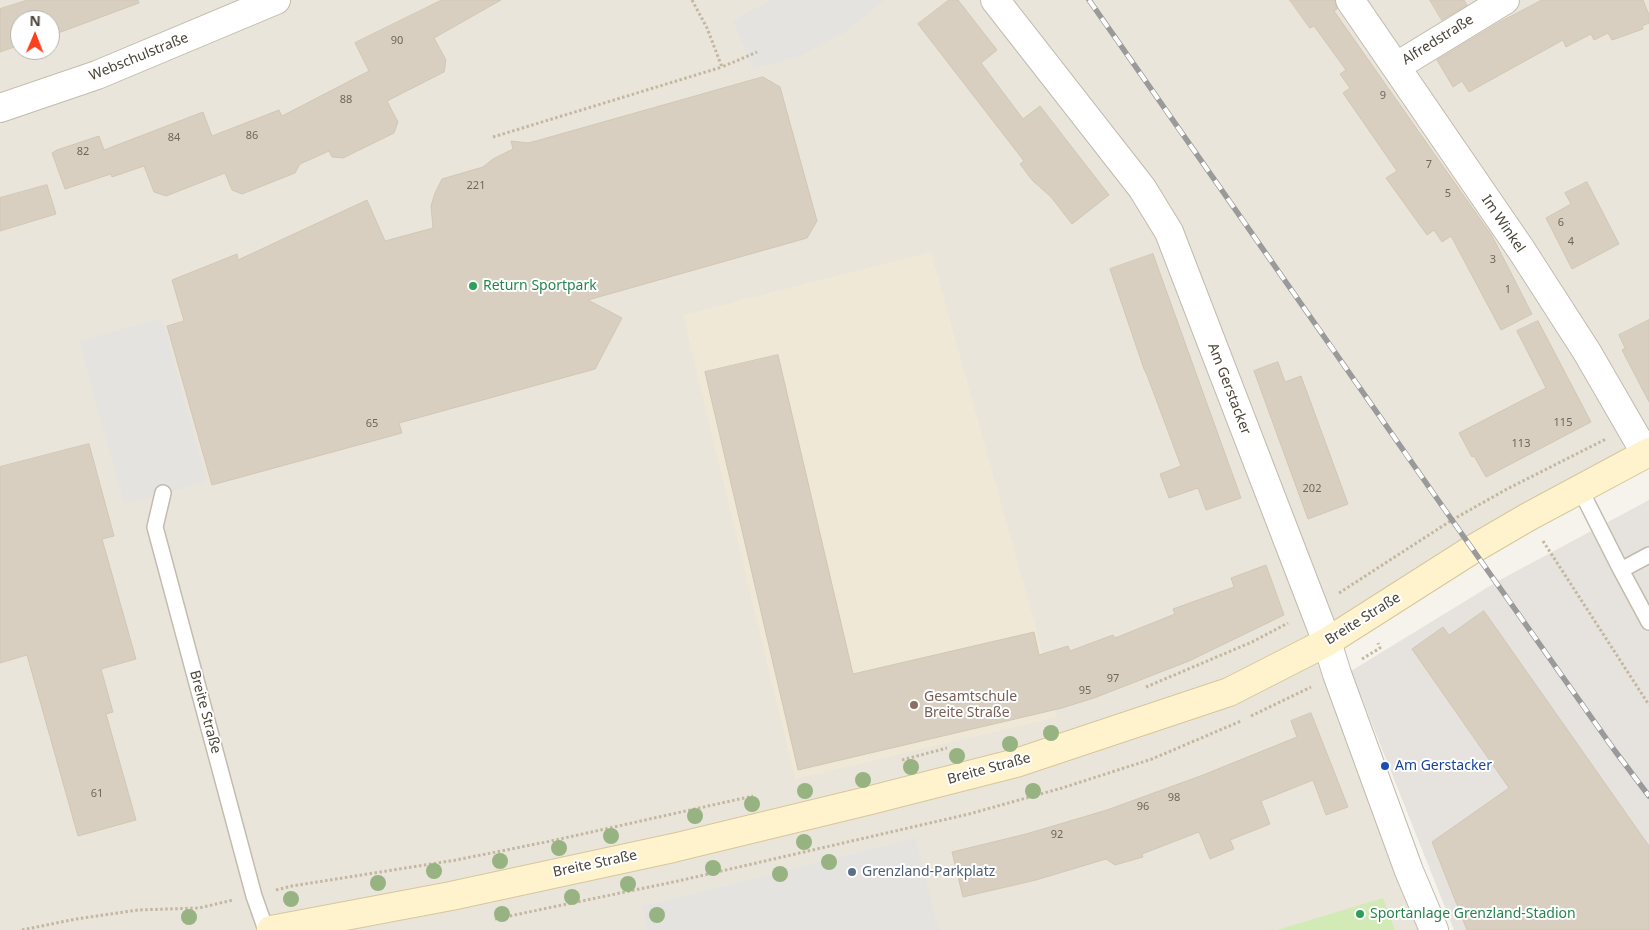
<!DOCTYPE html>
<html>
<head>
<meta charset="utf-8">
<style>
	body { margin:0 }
	#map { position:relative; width:1649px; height:930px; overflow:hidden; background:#f6f3ec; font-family:"Noto Sans",sans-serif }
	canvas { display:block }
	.north { position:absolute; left:10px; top:10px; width:50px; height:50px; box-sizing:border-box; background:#fff; border:1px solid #b7b4b0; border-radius:50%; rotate:1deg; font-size:14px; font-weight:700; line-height:20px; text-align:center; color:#4b4439 }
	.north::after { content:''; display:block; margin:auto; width:18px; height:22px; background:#fc3f1d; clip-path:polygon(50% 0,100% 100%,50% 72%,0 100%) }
</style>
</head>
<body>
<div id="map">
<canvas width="1649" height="930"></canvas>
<div class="north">N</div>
</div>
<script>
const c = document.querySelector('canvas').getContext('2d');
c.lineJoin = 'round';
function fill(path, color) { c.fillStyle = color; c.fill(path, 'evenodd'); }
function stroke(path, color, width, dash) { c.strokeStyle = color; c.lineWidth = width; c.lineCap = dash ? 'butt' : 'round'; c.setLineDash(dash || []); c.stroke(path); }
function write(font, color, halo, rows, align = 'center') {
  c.font = font + ' "Noto Sans",sans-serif'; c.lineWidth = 4; c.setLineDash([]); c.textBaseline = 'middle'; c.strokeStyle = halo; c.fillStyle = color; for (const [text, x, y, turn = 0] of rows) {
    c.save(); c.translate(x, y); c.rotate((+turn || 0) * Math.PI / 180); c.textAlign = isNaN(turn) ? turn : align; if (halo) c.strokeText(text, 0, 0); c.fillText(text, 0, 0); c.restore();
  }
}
fill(new Path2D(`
	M0 0H1649V460L1316 660 1422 930H0ZM20 20H50V50H20Z`), '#eae5da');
fill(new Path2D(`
	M1649 500V930H1454L1351 671 1498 581Z`), '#e6e2dd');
fill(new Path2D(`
	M931 252 1036 628 1057 717 795 779 683 315Z`), '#efe8d6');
fill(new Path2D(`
	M1383 898 1395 930H1277Z`), '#d2eab5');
fill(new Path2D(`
	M770 0H884L845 32 802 55 753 69 733 21Z
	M162 318 207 482 124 504 79 341Z
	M916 838 939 930H648L642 906Z`), '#e5e3e0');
const building = new Path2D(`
	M28 0H138L139 3 50 36V20H20V45L0 52V9Z
	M442 0H501L434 38 446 60 444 72 387 101 398 122 394 133 343 158 332 157 329 151 300 164 295 173 242 194 232 190 225 173 166 196 154 192 144 166 112 177 111 174 65 189 52 153 57 150 99 136 104 150 203 112 212 136 279 110 282 116 369 71 355 43Z
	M949 0H958L997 50 981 63 1023 119 1040 106 1109 195 1072 224 1051 197 1032 180 1020 164 1024 161 918 24Z
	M1290 0H1335L1337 9 1334 11 1492 236 1532 314 1501 330 1451 236 1442 242 1434 230 1427 235 1386 178 1397 171 1343 93 1350 88 1340 74 1346 70 1314 26 1310 28Z
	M1430 0H1464L1467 5 1442 20Z
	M1542 0H1643L1649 15V23L1642 26 1643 29 1612 40 1608 33 1594 40 1591 34 1566 47 1563 40 1469 92 1462 81 1453 87 1437 60 1498 23Z
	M763 77 780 87 817 221 807 238 588 300 622 318 595 369 399 423 402 433 212 485 167 326 184 321 172 280 237 254 238 260 367 200 385 241 433 228 431 206 435 193 442 179 483 167 493 159 513 149 511 141 528 143 536 141Z
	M1587 182 1619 244 1572 269 1546 218 1571 204 1565 193Z
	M47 185 56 214 0 231V198Z
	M1153 254 1241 498 1206 510 1198 488 1169 498 1160 474 1181 466 1147 375 1144 369 1110 269Z
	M1649 320V402L1622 350 1625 348 1619 335Z
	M1538 321 1591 422 1486 477 1474 456 1472 457 1459 433 1546 388 1517 331Z
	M778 355 853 674 1034 632 1039 655 1068 646 1070 651 1113 635 1115 638 1175 614 1173 609 1234 587 1231 578 1266 565 1284 615 1189 661 1094 698 1062 708 798 770 705 372Z
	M1278 362 1285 382 1301 376 1348 504 1308 519 1254 371Z
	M89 444 114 536 102 539 136 659 101 669 113 712 106 714 136 820 78 836 27 655 0 663V467Z
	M1484 611 1649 846V930H1467L1432 842 1509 788 1412 649 1443 627 1449 635Z
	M1311 713 1348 807 1326 815 1313 780 1261 801 1270 824 1230 840 1234 849 1210 859 1199 832 1142 854 1143 857 1115 865 1106 859 1036 880 963 897 952 852 1026 834 1107 810 1203 775 1297 737 1291 721Z`);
fill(building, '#d8cfc1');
stroke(building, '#d3c7b4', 1);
const service = new Path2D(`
	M1580 489 1621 570 1649 555
	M163 493 155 527 254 896 266 930
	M1621 570 1649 622`);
const minor = new Path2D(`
	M995 0 1142 188 1169 232 1327 642 1337 674 1409 871 1434 930
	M1350 0 1522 251 1587 352 1646 454
	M1397 66 1505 0
	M0 108 97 75 276 0`);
const secondary = new Path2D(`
	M271 930 451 896 673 848 867 801 1016 763 1229 692 1327 642 1473 549 1528 517 1649 452`);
stroke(service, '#c2bbae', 18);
stroke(minor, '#c2bbae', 30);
stroke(secondary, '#d6c79b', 30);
stroke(new Path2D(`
	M692 0 707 28 722 67 757 52
	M493 137 722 67
	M1543 541 1649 705
	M1339 593 1452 520 1507 489 1606 439
	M1362 659 1380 648 1378 643
	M1146 687 1252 642 1288 623
	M1251 716 1311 687
	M902 760 947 748
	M276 890 292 886 456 860 551 841 753 796
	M495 919 678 881 969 814 1062 788 1152 759 1241 721
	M22 930 76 919 138 910 199 908 233 900`), '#c4b79f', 3, [2.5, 2.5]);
stroke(service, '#fff', 15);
stroke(minor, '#fff', 28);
stroke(secondary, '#fff3cd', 28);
const rail = new Path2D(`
	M1089 0 1452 520 1615 751 1649 796`);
stroke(rail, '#9a9a9a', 5.5);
stroke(rail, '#fff', 4, [11]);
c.fillStyle = '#97b381';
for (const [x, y] of [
	[1051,733],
	[1010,744],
	[957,756],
	[911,767],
	[863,780],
	[805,791],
	[1033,791],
	[752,804],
	[695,816],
	[611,836],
	[804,842],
	[559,848],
	[500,861],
	[829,862],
	[713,868],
	[434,871],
	[780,874],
	[378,883],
	[628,884],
	[572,897],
	[291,899],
	[502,914],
	[657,915],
	[189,917]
]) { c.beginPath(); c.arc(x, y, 8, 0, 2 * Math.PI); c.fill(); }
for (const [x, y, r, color] of [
	[473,286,5,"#2e9e5b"],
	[914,705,5,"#8d6e63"],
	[1385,766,5,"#1a4fb4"],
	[852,872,5,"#5c6f8a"],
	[1360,914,5,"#2e9e5b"]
]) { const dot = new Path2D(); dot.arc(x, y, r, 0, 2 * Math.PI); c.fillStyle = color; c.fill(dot); stroke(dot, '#fff', 2); }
write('11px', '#6e675b', null, [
	["90",397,41],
	["9",1383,96],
	["88",346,100],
	["86",252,136],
	["84",174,138],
	["82",83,152],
	["7",1429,165],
	["221",476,186],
	["5",1448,194],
	["6",1561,223],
	["4",1571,242],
	["3",1493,260],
	["1",1508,290],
	["115",1563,423],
	["65",372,424],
	["113",1521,444],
	["202",1312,489],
	["97",1113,679],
	["95",1085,691],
	["61",97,794],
	["98",1174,798],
	["96",1143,807],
	["92",1057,835]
]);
write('14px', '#4b4439', '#fff', [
	["Alfredstraße",1438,40,-32],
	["Webschulstraße",139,57,-22],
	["Im Winkel",1503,224,56],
	["Am Gerstacker",1229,389,69],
	["Breite Straße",1363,619,-32],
	["Breite Straße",205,712,75],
	["Breite Straße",989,769,-15],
	["Breite Straße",595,864,-12]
]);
write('14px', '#27864d', '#fff', [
	["Return Sportpark",483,286],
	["Sportanlage Grenzland-Stadion",1370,914]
], 'left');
write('14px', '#785e54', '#fff', [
	["Gesamtschule",924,697],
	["Breite Straße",924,713]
], 'left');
write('14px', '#164399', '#fff', [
	["Am Gerstacker",1395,766]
], 'left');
write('14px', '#4e5e75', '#fff', [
	["Grenzland-Parkplatz",862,872]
], 'left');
</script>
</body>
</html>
